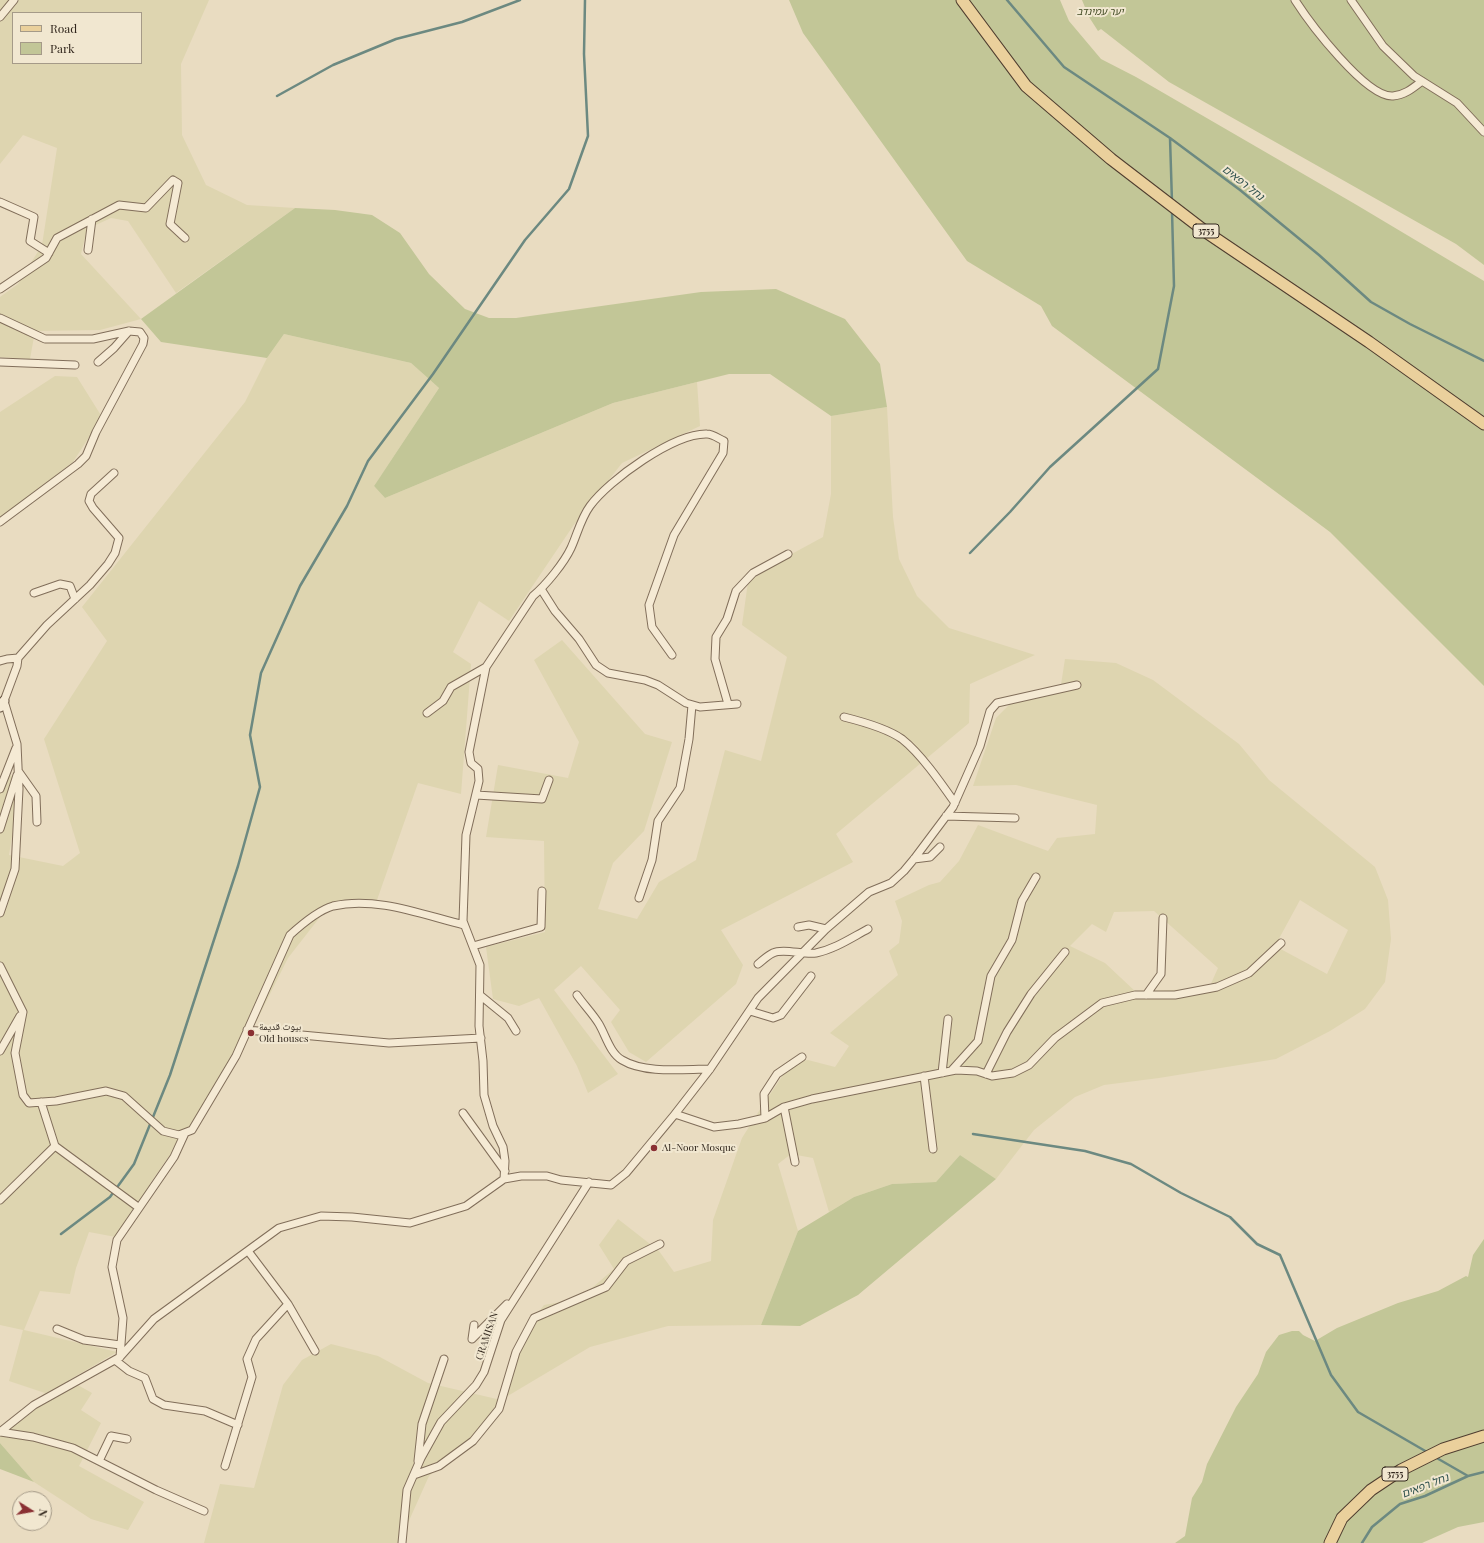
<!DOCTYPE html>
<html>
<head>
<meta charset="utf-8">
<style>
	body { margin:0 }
	#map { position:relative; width:1484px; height:1543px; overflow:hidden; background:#e9dcc1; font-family:"Playfair Display",serif }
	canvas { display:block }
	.legend { position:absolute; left:12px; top:12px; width:130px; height:52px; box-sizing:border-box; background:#f1e7d0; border:1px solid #a59a88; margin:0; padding:5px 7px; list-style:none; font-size:12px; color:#32271d }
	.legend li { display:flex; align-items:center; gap:8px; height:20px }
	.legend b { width:20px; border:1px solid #a59a88 }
	.north { position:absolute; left:12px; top:1491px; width:40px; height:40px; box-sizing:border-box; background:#f1e7d0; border:1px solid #a59a88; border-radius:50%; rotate:101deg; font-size:11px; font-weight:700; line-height:16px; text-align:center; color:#32271d }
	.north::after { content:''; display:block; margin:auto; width:14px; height:18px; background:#8a3033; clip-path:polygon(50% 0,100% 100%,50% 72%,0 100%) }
</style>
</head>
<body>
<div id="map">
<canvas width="1484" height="1543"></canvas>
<ul class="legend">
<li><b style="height:5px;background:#ead09c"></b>Road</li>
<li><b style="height:11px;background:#c2c697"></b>Park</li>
</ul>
<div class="north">N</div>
</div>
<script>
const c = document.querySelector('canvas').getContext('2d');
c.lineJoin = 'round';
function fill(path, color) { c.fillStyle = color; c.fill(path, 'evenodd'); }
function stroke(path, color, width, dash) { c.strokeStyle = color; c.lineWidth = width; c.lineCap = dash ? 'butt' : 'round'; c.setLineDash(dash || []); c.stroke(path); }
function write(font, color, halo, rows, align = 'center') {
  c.font = font + ' "Playfair Display","Noto Naskh Arabic","Noto Sans Hebrew",serif'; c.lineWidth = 4; c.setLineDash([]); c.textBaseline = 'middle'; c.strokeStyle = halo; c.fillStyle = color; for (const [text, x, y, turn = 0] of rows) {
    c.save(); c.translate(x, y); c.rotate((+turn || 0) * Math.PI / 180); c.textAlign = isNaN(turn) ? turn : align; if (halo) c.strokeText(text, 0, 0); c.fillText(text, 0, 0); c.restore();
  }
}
fill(new Path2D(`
	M0 0H209L181 64 182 135 206 185 247 205 295 208 176 293 128 221 111 218 87 229 81 254 141 319 100 330 35 331 30 359 0 357V297L18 284 42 245 57 148 23 135 0 164ZM13 13H141V63H13Z
	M284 334 411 363 439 388 374 486 385 498 613 403 697 382 700 426 622 463 573 526 509 621 479 601 453 652 471 664 461 794 418 783 377 900 327 908 288 958 239 1056 151 1182 137 1216 121 1238 89 1232 76 1268 70 1294 40 1291 24 1330 117 1352 69 1380 92 1393 81 1410 101 1423 79 1466 144 1502 128 1530 91 1519 34 1482 0 1443V1430L45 1393 9 1381 23 1330 0 1325V788L7 773 21 783 9 855 63 866 80 853 44 739 107 641 82 607 245 402 267 358Z
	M55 376 77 377 102 417 73 462 0 518V412Z
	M887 407 893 517 899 559 917 596 949 628 1035 655 970 684 969 723 836 834 853 862 721 930 743 965 736 984 646 1062 629 1052 611 1022 620 1010 581 966 554 990 618 1074 588 1093 577 1066 539 998 519 1006 493 999 486 947 545 932 544 841 486 837 498 765 568 778 579 742 534 660 562 640 645 734 672 742 644 831 613 863 598 909 637 919 659 882 696 860 725 750 761 761 787 657 742 625 748 582 788 556 823 537 831 494V416Z
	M1065 659 1116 663 1153 680 1239 744 1269 780 1375 867 1388 900 1391 939 1385 982 1365 1009 1330 1031 1276 1059 1159 1078 1104 1085 1075 1097 1034 1130 996 1179 960 1155 936 1182 892 1184 854 1197 829 1212 813 1158 791 1154 778 1164 798 1231 761 1325 668 1326 590 1347 501 1400 478 1436 429 1476 399 1543H204L220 1484 254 1488 283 1385 302 1360 331 1344 378 1356 428 1383 501 1400 520 1336 544 1305 579 1299 614 1269 599 1245 618 1219 659 1251 674 1272 711 1261 713 1220 742 1138 759 1111 791 1063 808 1060 835 1067 849 1046 830 1033 898 975 889 951 899 943 902 921 895 901 929 885 940 882 959 861 978 825 1048 851 1057 838 1095 834 1097 805 1016 785 973 786 996 718 1017 697 1060 691ZM1300 900 1348 930 1327 974 1275 946ZM1154 911 1218 968 1209 988 1136 992 1105 963 1070 946 1092 924 1106 932 1114 912Z`), '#ded5b0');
fill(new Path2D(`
	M789 0H1060L1069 21 1101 59 1136 77 1355 204 1484 281V686L1330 532 1052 326 1041 306 967 261 803 33Z
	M1082 0H1484V265L1456 244 1169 82 1101 29 1098 31 1089 17Z
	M295 208 335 210 372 215 400 233 429 274 465 309 489 318H516L701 292 776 289 845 319 880 364 887 407 831 416 770 374H729L613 403 385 498 374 486 439 388 411 363 284 334 267 358 161 342 141 319Z
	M960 1155 996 1179 858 1295 800 1326 761 1325 798 1231 854 1197 892 1184 936 1182Z
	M1484 1239V1522L1458 1527 1422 1543H1175L1185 1536 1192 1498 1202 1482 1207 1464 1236 1407 1258 1374 1266 1352 1279 1335 1292 1331H1299L1303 1335 1315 1341 1337 1328 1398 1303 1438 1291 1466 1276 1468 1277 1473 1255Z
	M0 1443 34 1482 0 1469Z`), '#c2c697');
stroke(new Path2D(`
	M1007 0 1064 67 1170 138 1240 190 1319 255 1371 302 1410 324 1484 361
	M277 96 333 65 396 39 462 22 520 0
	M1170 138 1172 202
	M970 553 1010 512 1050 467 1158 369 1174 286 1172 211
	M973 1134 1085 1151 1131 1164 1181 1193 1230 1217 1257 1244 1280 1255 1331 1375 1358 1412 1427 1452
	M61 1234 110 1197 134 1164 170 1075 238 866 260 787 250 735 261 673 300 586 347 506 368 461 433 374 525 240 569 189 588 136 584 54 585 0
	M1435 1457 1468 1476
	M1362 1543 1372 1527 1400 1504 1425 1496 1468 1476 1484 1472`), '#6c8981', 2.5);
const street = new Path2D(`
	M1295 0C1309 22 1366 98 1393 96 1405 95 1413 88 1422 81
	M1351 0 1383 46 1414 76 1457 103 1484 132
	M0 17 14 0
	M0 202 34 217 30 241 49 253
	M88 250 92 219
	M0 289 46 258 57 238 119 205 146 208 173 180 178 183 170 224 185 238
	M0 318 45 339H93L129 331 140 332 144 338 143 344 96 432 86 456 78 464 0 522
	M0 362 75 365
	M98 362 114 348 129 331
	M541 589 555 611 579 639 596 665 608 673 645 680 658 685 686 703 700 707 737 704
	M34 593 60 584 70 586 75 599
	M18 658 47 625 90 585 108 564 115 553 119 538 93 508 89 501 91 494 114 473
	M0 661 7 659 18 658 17 666 4 701 17 744 19 789 15 869 0 913
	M728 704 715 659 716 637 727 619 736 591 753 573 788 554
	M427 713 443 701 451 687 486 667
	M844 717C860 721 888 729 902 739 921 754 941 783 955 803
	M19 772 36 796 37 822
	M0 789 16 748
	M476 795 542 799 549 780
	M946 816 1015 818
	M0 829 17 775
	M914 859 930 857 940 847
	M639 898 652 860 658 821 680 788 689 739 692 705
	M798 927 809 925 826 929
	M473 946 541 927 542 891
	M758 964C762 961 768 955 773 953 783 948 804 955 816 953 835 949 851 938 868 929
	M0 966 23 1012 15 1053 23 1095 29 1103 56 1101 106 1091 124 1096 163 1131 179 1135 192 1130 236 1056 290 935C301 925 319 910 333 906 376 896 423 915 464 925
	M577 995C584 1005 593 1014 599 1024 606 1036 610 1053 622 1060 645 1074 684 1069 710 1069
	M1146 995 1161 974 1163 918
	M481 996 508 1018 516 1031
	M750 1011 773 1018 781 1015 811 976
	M247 1030 389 1043 481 1038
	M0 1051 20 1016
	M951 1071 978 1041 991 976 1012 940 1022 901 1036 877
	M942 1073 948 1019
	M986 1074 1007 1032 1031 994 1065 952
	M924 1076 933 1149
	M41 1102 55 1146 138 1207
	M784 1107 795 1162
	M463 1113 505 1171
	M675 1114 710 1069 758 998 826 929 869 892 891 883 904 871 914 859 953 807 980 746 990 711 997 703 1077 685
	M765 1118 764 1094 777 1074 802 1057
	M504 1179 505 1161 503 1147 493 1126 484 1095 483 1061 479 1026 480 965 463 921 466 835 479 781 478 769 471 763 469 752 486 667 533 596C546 585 564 563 571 548 577 535 581 518 590 506 609 480 674 433 707 434 713 434 719 439 724 441L723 453 674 535 649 605 652 627 672 655
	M0 1200 55 1146
	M248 1251 288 1304 315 1351
	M474 1325 472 1339 507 1304
	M57 1329 84 1340 120 1345
	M120 1357 123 1318 112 1267 117 1240 174 1157 185 1133
	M115 1360 129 1371 145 1378 153 1399 164 1405 205 1411 238 1425
	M0 1432 34 1405 120 1357 154 1319 279 1228 321 1216 352 1217 410 1223 466 1206 504 1179 521 1176H547L561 1180 611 1185 626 1173 675 1114 714 1127 739 1124 765 1118 784 1107 812 1099 956 1070 977 1071 992 1076 1013 1073 1029 1065 1055 1038 1102 1003 1135 995H1175L1217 987 1249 973 1281 943
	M0 1432 33 1437 73 1448 156 1490 204 1511
	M99 1461 111 1436 127 1439
	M418 1461 422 1424 444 1359
	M225 1466 252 1377 247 1359 256 1339 288 1304
	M414 1475 439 1466 473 1441 499 1409 516 1352 534 1318 606 1287 626 1261 660 1244
	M402 1543 407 1490 421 1458 441 1422 476 1385 484 1372 501 1320 589 1182`);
const secondary = new Path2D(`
	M0 707 4 701`);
const primary = new Path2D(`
	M962 0 1026 86 1111 159 1206 232 1369 342 1484 424
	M1330 1543 1342 1518 1371 1490 1401 1470 1443 1449 1484 1436`);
stroke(street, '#816e5a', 9);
stroke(secondary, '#634f3e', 11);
stroke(primary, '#4f3d2f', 13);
stroke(street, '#f5ead4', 7);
stroke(secondary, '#f5ead4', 9);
stroke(primary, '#ead09c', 11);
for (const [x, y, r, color] of [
	[251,1033,4,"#8a3033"],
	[654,1148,4,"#8a3033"]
]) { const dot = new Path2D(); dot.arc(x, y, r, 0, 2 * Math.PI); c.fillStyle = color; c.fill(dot); stroke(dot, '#f1e7d0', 1.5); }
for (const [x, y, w] of [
	[1206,231,26],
	[1395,1474,26]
]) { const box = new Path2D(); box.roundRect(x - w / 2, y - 7, w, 14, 3); c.fillStyle = '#f1e7d0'; c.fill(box); stroke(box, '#32271d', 1); }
write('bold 9px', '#32271d', null, [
	["3755",1206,231],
	["3755",1395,1474]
]);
write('italic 10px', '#444d26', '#f1e7d0', [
	["יער עמינדב",1100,12]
]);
write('10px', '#32271d', '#f1e7d0', [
	["بيوت قديمة",259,1027],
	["Old houses",259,1039],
	["Al-Noor Mosque",662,1148]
], 'left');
write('10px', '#32271d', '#f1e7d0', [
	["CRAMISAN",487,1336,-71]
]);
write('italic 11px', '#2e514e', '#f1e7d0', [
	["נחל רפאים",1243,183,38],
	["נחל רפאים",1425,1486,-21]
]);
</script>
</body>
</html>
